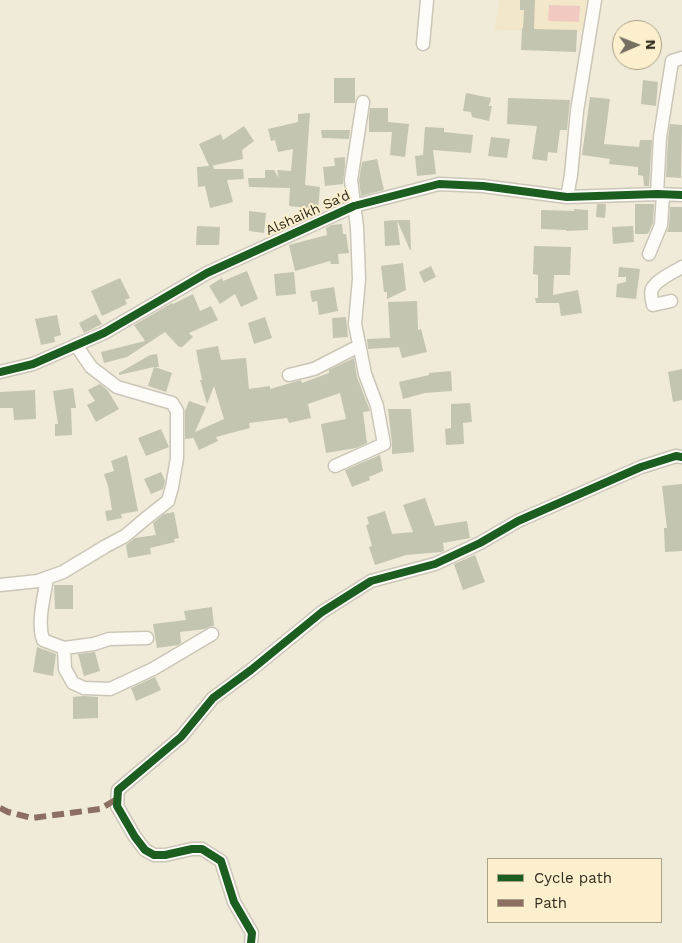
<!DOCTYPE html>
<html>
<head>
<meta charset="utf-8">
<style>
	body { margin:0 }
	#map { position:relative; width:682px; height:943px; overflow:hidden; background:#f0ead8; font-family:"Work Sans",sans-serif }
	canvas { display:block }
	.legend { position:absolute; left:487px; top:858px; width:175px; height:65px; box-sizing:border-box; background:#fbefcd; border:1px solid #aaa187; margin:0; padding:6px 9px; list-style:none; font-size:15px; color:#312d1f }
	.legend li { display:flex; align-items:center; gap:10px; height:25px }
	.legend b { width:25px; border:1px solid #aaa187 }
	.north { position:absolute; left:612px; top:20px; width:50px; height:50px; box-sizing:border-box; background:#fbefcd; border:1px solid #aaa187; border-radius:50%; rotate:89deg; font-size:14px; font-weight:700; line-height:20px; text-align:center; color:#312d1f }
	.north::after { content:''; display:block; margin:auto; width:18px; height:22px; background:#746f60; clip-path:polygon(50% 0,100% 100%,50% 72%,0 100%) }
</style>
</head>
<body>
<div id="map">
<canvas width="682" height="943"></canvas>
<ul class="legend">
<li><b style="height:6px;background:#1b5e20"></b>Cycle path</li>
<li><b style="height:6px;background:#8d6e63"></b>Path</li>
</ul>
<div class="north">N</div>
</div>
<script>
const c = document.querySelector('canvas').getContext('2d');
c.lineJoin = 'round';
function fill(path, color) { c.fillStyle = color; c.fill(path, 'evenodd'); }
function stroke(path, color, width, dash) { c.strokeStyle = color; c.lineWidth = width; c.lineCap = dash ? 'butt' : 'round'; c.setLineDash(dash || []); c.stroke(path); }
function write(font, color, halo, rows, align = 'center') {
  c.font = font + ' "Work Sans",sans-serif'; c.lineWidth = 4; c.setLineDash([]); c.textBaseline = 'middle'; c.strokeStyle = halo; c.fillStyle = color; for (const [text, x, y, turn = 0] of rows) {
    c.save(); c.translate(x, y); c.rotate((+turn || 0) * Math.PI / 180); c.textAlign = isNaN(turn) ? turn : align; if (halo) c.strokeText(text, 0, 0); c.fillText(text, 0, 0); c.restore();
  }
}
fill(new Path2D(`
	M500 0H600L597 32 494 30Z`), '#f2e7c9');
fill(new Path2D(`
	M549 5 580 6 579 22 548 21Z`), '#f1c9c0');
fill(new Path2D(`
	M520 0H535L534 29 577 30 576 52 521 50 522 28 523 29 524 10H520Z
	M334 78H355V103H334Z
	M643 80 658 82 656 106 641 104Z
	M466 93 491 98 489 106H492L489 121 472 117 471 112 463 111Z
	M590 97 610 99 604 144 639 147 640 140H652L649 186H644L643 176 638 175V167L609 164 610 159 582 155Z
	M508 98 570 100 567 130H560L557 153 548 152 547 161 532 159 537 126 507 124Z
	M370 108H388V122L409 124 405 157 390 155 392 132H369V116Z
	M310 113 305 185 320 187 318 209 289 206 290 188 249 187 248 178H265V170H274L279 178 277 170 291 171 293 149 278 152 275 140 271 141 268 129 298 122V114Z
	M670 124 682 125 681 178 666 177 668 138Z
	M244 126 254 141 242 150 243 159 211 166H213L214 169H243L244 179 227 180 233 202 210 208 205 186 198 187 197 167 209 166 199 144 221 134 223 140Z
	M425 127 444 128V132L473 135 471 153 433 150 436 174 417 176 415 156 423 155Z
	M321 130H350L349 139 322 138Z
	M491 137 510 139 507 158 488 156Z
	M345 157V165L343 184 325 186 323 167 335 166 334 158Z
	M377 159 384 190 361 196 359 180 362 162Z
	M597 204H606L605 218 596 217Z
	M635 204H654L653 223 649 232 647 234H635Z
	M670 207H682V232H667L669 226Z
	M574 209 588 210V230L566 231V230L541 229V210L574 211Z
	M249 211 266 213 264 233 249 231Z
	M397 220 400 245 385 246 384 221Z
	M397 220H410L411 250H410Z
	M342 224 343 234H346L349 253 338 254 339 264H331L330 261 295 271 289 245 327 235 326 228 332 225Z
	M197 226 220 227 219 245H196Z
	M633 226 634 242 613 244 612 227Z
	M534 246 571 247 570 275H554L553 295 578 290 582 313 561 316 559 303H536L535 298H538V275L533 274Z
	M403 263 406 290 387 299V292H384L381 266Z
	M431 266 436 277 424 283 419 272Z
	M619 267 640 269 636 299 616 297 617 284 626 282V277H618Z
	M247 271 258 299 241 307 235 294 220 304 209 286 222 278 223 281Z
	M294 272 296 294 276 296 274 274Z
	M120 278 130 298 125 300 127 304 102 316 91 291Z
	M334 287 338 311 319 315 317 301 312 302 310 291Z
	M193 294 200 311 211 306 218 320 189 333 193 337 182 347H179L165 332 127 357 104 363 101 352 145 341 134 325 172 303 173 304Z
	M417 301 418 330 421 329 427 352 402 358 399 347 368 349 367 339 390 338 388 302Z
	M96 314 102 324 84 333 79 323Z
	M57 315 61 335 54 337 55 342 41 345 35 319Z
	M265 317 272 338 254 344 248 323Z
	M346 317 348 337 333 338 332 318Z
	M218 346 221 360 246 358 249 389 270 386V389L301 380 302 383 329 373V370L354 358 357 377 370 411 363 412 367 443 356 448 326 453 321 424 346 419 340 393 308 404 311 418 289 423 287 418 249 423 250 428 216 437 218 441 199 450 193 437V438L185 439V411L189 401 206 407 195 432 224 419 214 386 207 404 200 380H202L196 350Z
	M157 354 159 367H155L172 373 166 392 148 386 154 367 119 375V373L150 355Z
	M682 369V400L673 402 668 372Z
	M451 371 452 391 425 393 403 399 399 382 429 375V373Z
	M100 384 108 391 119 409 96 422 87 405 95 401 88 390Z
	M73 388 76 408H71L72 435 55 436V424H58L53 391Z
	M35 390 36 419 14 420 13 408H0V392Z
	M470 403 472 422 463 423 464 444 446 445 445 429 451 428V404Z
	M388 409H411L414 452 392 454V443Z
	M161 429 169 447 146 456 138 438Z
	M127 455 138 511 121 514 122 518 107 521 105 511 112 510 108 486 104 474 114 471 111 461Z
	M380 455 383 471 369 477 370 480 352 487 345 470Z
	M161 472 165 481 163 489 151 494 144 479Z
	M682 484V551L665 552 664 528H667L662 486Z
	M425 498 435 526 467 521 470 538 443 543 444 551 441 552 406 555 375 565 369 547 372 546 366 525 369 524 367 517 385 511 392 534 413 532 403 505Z
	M174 512 179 538 174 539 175 542 150 548 151 554 128 558 126 545 135 538 156 535 153 523 164 514Z
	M475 555 485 582 463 590 454 564Z
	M54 585H73V609H55Z
	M212 607 214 626H211L205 629 180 632 181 643 178 645 157 648 153 624 186 620 184 611Z
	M37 647 56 654 53 676 33 672Z
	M95 652 100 671 84 676 78 654Z
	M155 677 161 690 136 701 131 688Z
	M83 696 98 697V718L73 719V697Z`), '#c3c5b1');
const minor = new Path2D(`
	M423 44 427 0
	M657 194 660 137 672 61 682 58
	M567 197 571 175 577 111 595 0
	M649 254 661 225 663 195
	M671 301 653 305C652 301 650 294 652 289 656 280 674 272 682 267
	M0 372 33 364 104 333 207 273 354 206 439 184 483 186 567 197 657 194 682 195
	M289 375 314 369 359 346
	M335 466 384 444 377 406 365 374 355 324 359 279 357 227 351 180 363 102
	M47 578C44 598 37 621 43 640L64 648 94 644 109 639 147 638
	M0 585 38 581 63 572 106 546 125 536 145 519 168 501 172 487 177 458V411L172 403 117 387 91 367 76 345
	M64 648 65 669 73 683 84 688 110 689 153 669 212 634
	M251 943 252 933 234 902 221 861 202 849H192L165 855H154L145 850 135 837 117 806 118 790 181 737 213 698 251 670 322 612 371 581 435 564 480 543 518 521 641 467 676 456 682 457`);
stroke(minor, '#cbc6b7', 15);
stroke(minor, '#fdfcf9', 12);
stroke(new Path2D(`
	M0 808 8 812 32 818 100 809 117 799`), '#8d6e63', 6, [12, 6]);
stroke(new Path2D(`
	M0 372 33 364 104 333 207 273 354 206 439 184 483 186 567 197 657 194 682 195
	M251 943 252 933 234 902 221 861 202 849H192L165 855H154L145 850 135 837 117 806 118 790 181 737 213 698 251 670 322 612 371 581 435 564 480 543 518 521 641 467 676 456 682 457`), '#1b5e20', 8);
write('14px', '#312d1f', '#fbefcd', [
	["Alshaikh Sa'd",308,213,-24]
]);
</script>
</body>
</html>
